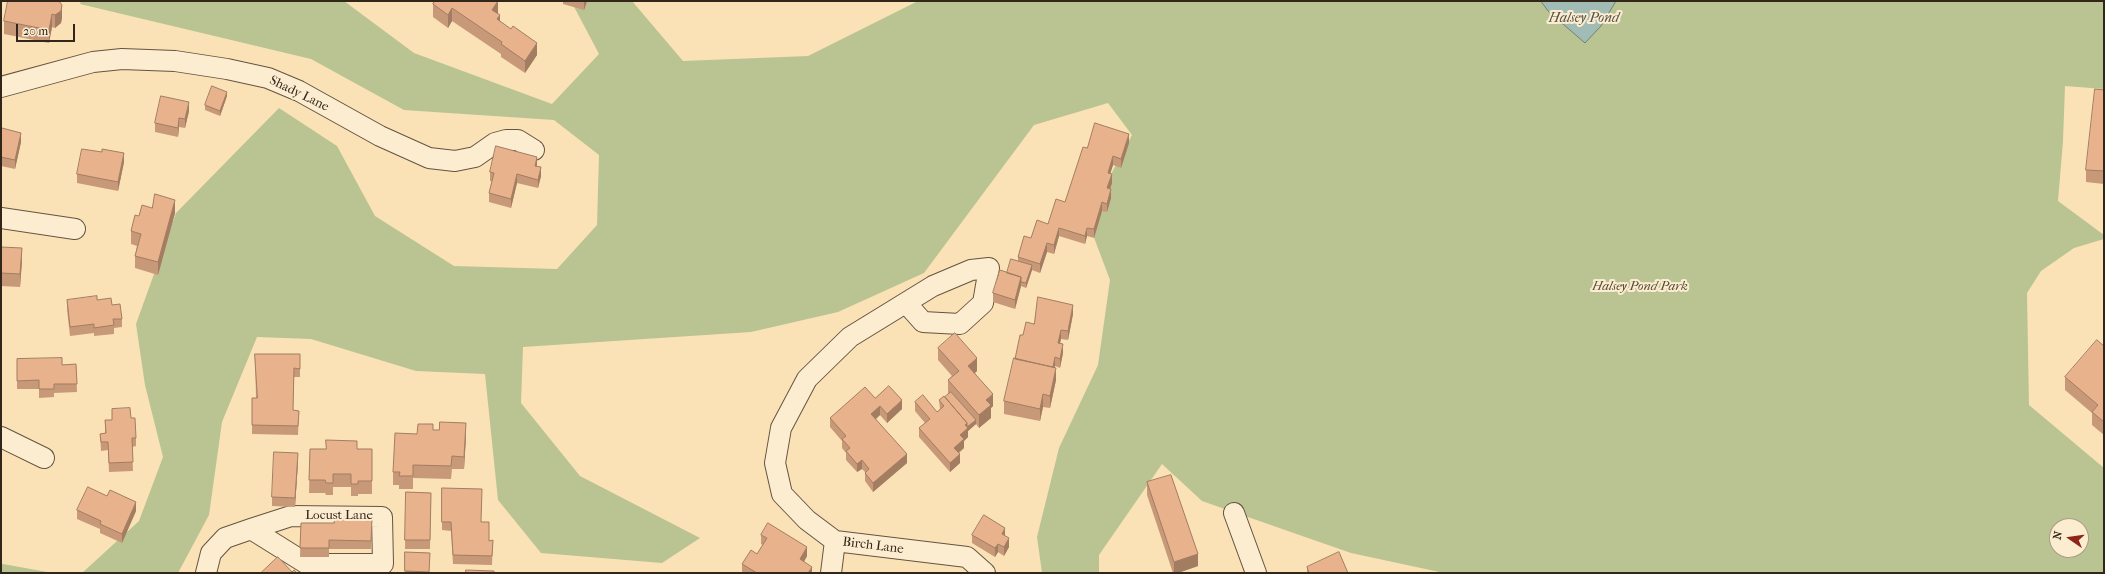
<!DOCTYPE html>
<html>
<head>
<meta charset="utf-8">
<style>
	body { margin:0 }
	#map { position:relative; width:2105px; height:574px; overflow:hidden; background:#fae2b6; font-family:"IM FELL French Canon",serif }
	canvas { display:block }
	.frame { position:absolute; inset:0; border:2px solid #32251a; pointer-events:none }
	.north { position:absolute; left:2049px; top:518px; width:40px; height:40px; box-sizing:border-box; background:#fcecd0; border:1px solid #ab9c87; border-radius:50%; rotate:283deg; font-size:11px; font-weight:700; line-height:16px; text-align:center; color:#32251a }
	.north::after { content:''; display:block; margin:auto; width:14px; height:18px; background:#8f2418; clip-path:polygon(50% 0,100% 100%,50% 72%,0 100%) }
	.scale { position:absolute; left:16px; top:24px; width:59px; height:18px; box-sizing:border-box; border:2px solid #32251a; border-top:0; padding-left:5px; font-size:12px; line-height:14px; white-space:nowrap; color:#32251a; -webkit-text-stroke:3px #fcecd0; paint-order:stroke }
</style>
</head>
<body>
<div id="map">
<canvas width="2105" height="574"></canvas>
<div class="frame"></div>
<div class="north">N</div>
<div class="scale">20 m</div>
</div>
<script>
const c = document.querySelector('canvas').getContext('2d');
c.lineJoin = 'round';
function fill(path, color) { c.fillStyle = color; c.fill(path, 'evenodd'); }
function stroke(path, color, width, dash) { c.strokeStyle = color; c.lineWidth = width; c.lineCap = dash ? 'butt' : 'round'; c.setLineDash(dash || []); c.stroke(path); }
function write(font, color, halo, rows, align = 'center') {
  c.font = font + ' "IM FELL French Canon",serif'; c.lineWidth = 4; c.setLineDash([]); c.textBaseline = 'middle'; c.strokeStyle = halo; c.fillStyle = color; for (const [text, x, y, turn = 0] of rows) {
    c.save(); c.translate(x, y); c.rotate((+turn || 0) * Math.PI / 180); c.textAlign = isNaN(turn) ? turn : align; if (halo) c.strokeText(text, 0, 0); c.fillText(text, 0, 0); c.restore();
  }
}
fill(new Path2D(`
	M81 1H344L414 53 552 104 599 54 571 1H632L683 61 808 56 918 1H2104V89L2065 86 2063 141 2058 201 2104 235V239L2074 248 2041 271 2027 293 2029 405 2104 468V573H1444L1351 553 1202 501 1162 464 1099 555V573H1042L1037 537 1059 448 1098 365 1110 280 1087 219 1132 135 1108 103 1034 125 924 273 838 312 751 332 523 347 521 403 580 476 700 538 662 563 541 553 498 500 485 374 416 371 311 339 257 337 222 422 209 515 178 573H82L139 521 163 457 145 385 136 324 176 213 279 108 337 146 375 216 454 266 557 269 597 225 599 155 554 120 404 110 311 59 80 4ZM2057 526H2081V550H2057Z
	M1 563 3 564 53 573H1Z`), '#b9c492');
const water = new Path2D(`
	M1541 1H1616L1601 26 1585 43 1549 12Z`);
fill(water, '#a0bcb5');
stroke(water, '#748077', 1);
const minor = new Path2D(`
	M1 87 93 62 122 59 175 61 227 69 268 78 299 91 380 136 429 158 455 161 475 157 495 143 506 140H518L534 150
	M1 218 75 229
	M906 303 923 322 960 324 983 303 989 268 971 270 933 286 850 337 807 379 781 428 775 463 782 494 807 520 835 541 967 557 985 573
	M1 437 44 458
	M1234 513 1256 573
	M206 573 211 553 225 538 251 529 291 516 382 517 383 564H307L251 529
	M831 573 835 541`);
stroke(minor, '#645441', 22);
stroke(minor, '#fcecd0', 20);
fill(new Path2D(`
	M59 1 62 18 61 23 55 28 52 27 49 43 4 34V21Z
	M433 1H498V14L500 21 537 55 525 73 501 57V54L452 21 448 28 433 17Z
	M563 1H587L584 10 563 4Z
	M2104 90V184L2086 182V170Z
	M227 96 220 116 205 110V105Z
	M189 111 185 128 179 127 178 137 155 132V123Z
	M1 131 21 142 15 169 1 166Z
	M1129 143 1121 168 1113 165 1110 173 1112 183 1110 189 1111 198 1107 212 1102 211 1094 238 1087 236 1085 244 1059 236 1054 254 1047 252 1040 273 1032 270 1026 288 1021 286 1015 309 993 302V293L1007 273 1018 261V257L1031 238 1048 224 1065 202 1087 148Z
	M102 152 124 162 118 191 77 183V174Z
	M537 166 541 176 538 188 517 183 511 208 489 202V193L492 181H490V172Z
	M152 208 175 213 158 275 135 268V256L137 246 131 244V231L139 216Z
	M1 247 22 261 20 287 1 286Z
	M67 300H97L112 305 122 319V327L114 328V334L94 336V333L70 336 67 309Z
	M1073 314 1068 340 1061 339 1060 343 1063 353 1060 368 1055 366 1054 367 1056 380 1050 408 1043 407 1040 421 1004 414V401L1015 359 1023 335 1034 324Z
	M2104 346V435L2092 425V413L2065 390V377Z
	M938 348 977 371 975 373 993 406 991 408V418L979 428 976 424 968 431V437L964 441V448L959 453 960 463 950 472 919 437V428L925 423 915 411V402L937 412 940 409 939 400 945 397 949 394 948 393V380L952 376 938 360Z
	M255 354H300V377H294L293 410 299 411 298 435 252 434V398H256Z
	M17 359 62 365 76 364 77 392 54 393V397L39 398V389H17Z
	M875 398 902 409 887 423 880 415 876 419 907 463 873 492 865 481V472L862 469 857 472 846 460V453L842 448V441L830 427V418Z
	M112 409 131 418 136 438V446L132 447 133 471 109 472 108 450 101 451 100 434 105 433V420H112Z
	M433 430 466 436 464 469H452L451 479 413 478V489H399V485H393V472L417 434Z
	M310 449H372V494H358V496H351V487H333V495H326L325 493H309Z
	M298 462 295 507 272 506V497Z
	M1147 482 1198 566 1178 573H1173L1147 495Z
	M442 488 482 522 489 541 493 540 492 565 453 564 451 531 442 530Z
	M406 492 431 493 430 549H405Z
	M77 510 136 511 122 543 100 533V529L77 519Z
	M372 518 371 549H329V557H300L301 523H334Z
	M761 535 807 556 804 562 812 573 742 572V564L757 554 763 545 761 544Z
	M972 535 1005 536 1009 547 1004 556 998 552 995 557 972 543Z
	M405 552 430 553 429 573H405Z
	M1307 567 1348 573H1307Z`), '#c89978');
fill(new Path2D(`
	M498 1V14L492 23V10Z
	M584 1H587L584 10Z
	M62 5V18L61 23 55 28V15Z
	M452 8V21L448 28V15Z
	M52 14V27L49 43V30Z
	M500 15V28L497 19Z
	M537 43V55L525 73V61Z
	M227 92V96L220 116V111Z
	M189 102V111L185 128V119Z
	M179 118V127L178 137V128Z
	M21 133V142L15 169V160Z
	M1129 134V143L1121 168V159Z
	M124 153V162L118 191V182Z
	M1113 156V165L1108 181V173Z
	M537 157V165L535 175V166Z
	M541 167V176L538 188V180Z
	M517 174V183L511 208V199Z
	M1112 174V183L1107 197V188Z
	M1111 189V198L1107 212V204Z
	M175 200V213L158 275V262Z
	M1102 202V211L1094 238V229Z
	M1059 228V236L1054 254V245Z
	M1087 228V236L1085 244V236Z
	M1047 243V252L1040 273V264Z
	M22 248V261L20 287V274Z
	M1032 265V270L1026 288V283Z
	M1021 277V286L1015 309V300Z
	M1073 305V314L1068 340V331Z
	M1061 330V339L1058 352V343Z
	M1063 344V353L1060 368V359Z
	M1055 357V366L1052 379V370Z
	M977 358V371L968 379V366Z
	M1056 368V380L1050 408V396Z
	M993 394V406L991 408V418L979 428V415L986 400Z
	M1043 394V407L1040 421V409Z
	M902 400V409L887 423V414Z
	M880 406V415L871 423V414Z
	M976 420V424L968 431V437L964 441V448L954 456V448L965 425 967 423V427Z
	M466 423V436L464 469V457Z
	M298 453V462L295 507V498Z
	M907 454V463L873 492V483Z
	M960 454V463L950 472V463Z
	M862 460V469L857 472V464Z
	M136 502V511L122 543V534Z
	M1005 528V536L1002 534Z
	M1009 538V547L1004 556V547Z
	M998 544V552L995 557V548Z
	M807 547V556L800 568V559Z
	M1198 554V566L1178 573H1174V562Z
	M812 567V573H808Z`), '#a27d62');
const building = new Path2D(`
	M8 1H59L62 5 61 11 55 15 52 14 49 30 4 21Z
	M435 1H498L492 10 500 15 497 19 511 29 513 26 537 43 525 61 501 44 502 42 452 8 448 15 433 4Z
	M212 86 227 92 220 111 205 105Z
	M2095 89 2104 90V171L2086 170Z
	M161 96 189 102 185 119 179 118 178 128 155 123Z
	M1095 123 1129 134 1121 159 1113 156 1108 173 1112 174 1107 188 1111 189 1107 204 1102 202 1094 229 1087 228 1085 236 1059 228 1054 245 1047 243 1040 264 1018 257 1024 236 1031 238 1037 220 1048 224 1056 199 1065 202 1083 147 1087 148Z
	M2 128 21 133 15 160 1 157Z
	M496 146 537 157 535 166 541 167 538 180 517 174 511 199 489 193 494 173 490 172Z
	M82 149 102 152V149L124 153 118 182 77 174Z
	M155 194 175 200 158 262 135 256 141 234 131 231 135 215 139 216 142 205 152 208Z
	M1 247 22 248 20 274 1 273Z
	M1011 259 1032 265 1026 283 1021 282V277L1007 273Z
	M1000 270 1021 277 1015 300 993 293Z
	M97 296V300L111 298 112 305 120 304 122 319H113L114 325 94 328V324L70 327 67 300Z
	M1038 297 1073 305 1068 331 1061 330 1058 343 1063 344 1060 359 1055 357 1053 367 1015 359 1020 335H1023L1026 322 1034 324Z
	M955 333 977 358 968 366 993 394 986 400 991 405 979 415 948 380 959 371 938 348Z
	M2097 340 2104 346V422L2092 412 2098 405 2065 377Z
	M255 354H300V369L294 368 293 410 299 411 298 426 252 425V398H257Z
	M62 358V365L76 364 77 384H54V389H39V380L17 381V359Z
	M1014 358 1056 368 1050 396 1043 394 1040 409 1004 401Z
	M889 386 902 400 887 414 880 406 871 414 907 454 873 483 865 473 869 469 862 460 857 464 846 451 850 448 842 439 846 436 830 418 865 387 875 398Z
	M951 392 976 420 967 427V423L945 397Z
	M923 395 937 412 944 406 939 400 944 396 967 423 965 425 968 428 960 435 964 439 954 448 960 454 950 463 919 428 930 419 915 402Z
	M130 408 131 418H135L136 438H132L133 462 109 463 108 442H101L100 434 106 433 105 420H112V409Z
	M440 422 466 423 464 457 452 456 451 466 413 465V476H399L400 472H393L395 433 417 434 418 424H433V430H439Z
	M326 440 357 441V449H372V481H358V484H351V474H333V483H326L325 480H309L310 449H326Z
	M274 452 298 453 295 498 272 497Z
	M1171 475 1198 554 1174 562 1147 482Z
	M88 487 107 496 110 490 136 502 122 534 100 524 101 521 77 510Z
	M442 488 482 489 481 522H489V541L493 540 492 556 453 555 451 522H442Z
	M406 492 431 493 430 540H405Z
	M984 515 1005 528 1002 534 1009 538 1004 547 998 544 995 548 972 535Z
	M334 517 372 518 371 541 329 540V548H300L301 523H334Z
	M768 523 807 547 800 559 812 567 808 573H757L742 564 751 550 757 554 767 538 761 535Z
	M405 552 430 553 429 572 405 571Z
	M1339 552 1348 573H1309L1307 567Z
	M278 557 292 572 294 570 297 573H261Z
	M466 570 494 571V573H466Z`);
fill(building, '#e8b28c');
stroke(building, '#a27d62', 1);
write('13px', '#32251a', '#fcecd0', [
	["Shady Lane",299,94,26],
	["Locust Lane",339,516],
	["Birch Lane",873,546,7]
]);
write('italic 13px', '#544d38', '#fcecd0', [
	["Halsey Pond Park",1640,287]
]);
write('italic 14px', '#535248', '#fcecd0', [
	["Halsey Pond",1584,19]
]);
</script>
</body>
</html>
